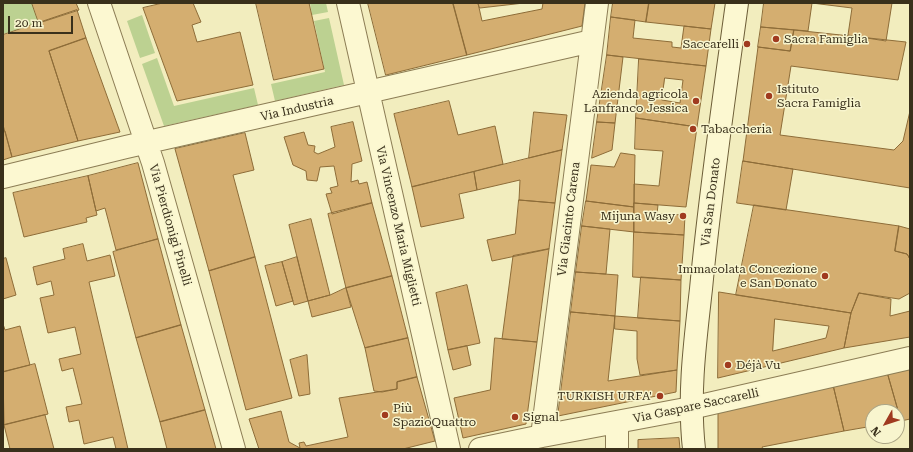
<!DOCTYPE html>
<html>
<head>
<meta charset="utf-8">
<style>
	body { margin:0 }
	#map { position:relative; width:913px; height:452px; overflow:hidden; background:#f2edbe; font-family:"Roboto Serif",serif }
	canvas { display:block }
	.frame { position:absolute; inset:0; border:4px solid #39301b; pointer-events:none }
	.north { position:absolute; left:865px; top:404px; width:40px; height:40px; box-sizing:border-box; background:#f8f5ce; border:1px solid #aca686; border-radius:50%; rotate:231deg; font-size:11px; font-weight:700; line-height:16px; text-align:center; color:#39301b }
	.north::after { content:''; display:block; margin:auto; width:14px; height:18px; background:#a03a1f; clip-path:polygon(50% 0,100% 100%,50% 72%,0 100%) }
	.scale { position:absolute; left:8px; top:16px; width:65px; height:18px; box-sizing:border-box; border:2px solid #39301b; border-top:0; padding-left:5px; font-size:12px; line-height:14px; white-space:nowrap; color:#39301b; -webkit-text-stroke:3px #f8f5ce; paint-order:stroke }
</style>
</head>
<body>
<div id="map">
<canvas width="913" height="452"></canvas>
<div class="frame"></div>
<div class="north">N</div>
<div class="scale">20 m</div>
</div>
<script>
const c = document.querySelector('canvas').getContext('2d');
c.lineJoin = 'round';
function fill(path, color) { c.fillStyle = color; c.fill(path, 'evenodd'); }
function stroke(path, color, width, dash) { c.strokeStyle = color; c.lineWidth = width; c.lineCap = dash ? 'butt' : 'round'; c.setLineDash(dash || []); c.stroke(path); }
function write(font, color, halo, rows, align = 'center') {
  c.font = font + ' "Roboto Serif",serif'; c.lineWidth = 3; c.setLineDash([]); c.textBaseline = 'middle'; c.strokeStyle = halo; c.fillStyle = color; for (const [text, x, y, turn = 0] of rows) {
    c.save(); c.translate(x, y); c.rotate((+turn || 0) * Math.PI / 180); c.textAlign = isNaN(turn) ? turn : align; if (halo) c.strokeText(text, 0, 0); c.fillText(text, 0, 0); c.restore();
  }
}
fill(new Path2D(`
	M3 3H32L39 23 3 34Z
	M310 3H326L328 12 312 15Z
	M142 15 155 53 140 58 127 21Z
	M329 18 344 85 275 101 271 84 325 72 314 21Z
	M157 58 174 106 254 88 258 105 164 126 142 64Z`), '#bcd191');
const building = new Path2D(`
	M32 3H76L79 10 39 23Z
	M163 3H193L201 22 192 25 197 42 240 32 253 85 177 101 143 8Z
	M256 3H309L324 69 274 80Z
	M368 3H453L467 55 386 75Z
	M453 3H478L482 21 542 9 543 3H585L582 26 467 55Z
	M478 3H524L480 8Z
	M613 3H649L646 22 611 17Z
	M649 3H715L711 29 646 22Z
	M764 3H892L886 41 848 35 852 8 812 3 808 31 761 27Z
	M77 10 86 38 49 51 78 141 12 157 3 125V35Z
	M611 17 635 20 633 38 672 42V47L681 48 684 26 711 29 706 66 607 55Z
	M761 27 794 30 790 51 758 47Z
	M794 30 906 42 898 80 791 66 780 135 894 150 903 141 910 111V188L743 161 758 47 790 51Z
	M86 38 120 132 78 141 49 51Z
	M607 55 623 57 615 123 597 122Z
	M639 59 706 66 697 127 636 118ZM665 78 683 80 680 103 662 100Z
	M449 101 458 135 495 126 503 164 412 187 394 114Z
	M534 112 567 115 562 150 529 158Z
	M636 118 697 127 686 207 634 203V184L659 186 663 151 635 149Z
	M353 122 362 161 352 164 351 182 358 180 359 184 367 182 372 203 332 214 326 194 332 193 330 188 338 186 334 166 320 167 317 181 307 180 306 171 293 165 284 137 304 132 308 145 315 146 314 152 318 154 335 147 331 127Z
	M597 122 615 123 612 150 592 158Z
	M3 131H5L12 157 3 160Z
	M245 133 254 170 233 175 255 257 209 271 175 149Z
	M562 150 555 203 519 200 520 180 477 190 474 172Z
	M621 153 635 155 634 207 586 201 591 165 614 167Z
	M743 161 793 169 786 210 737 203Z
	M138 163 158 239 116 250 105 208 96 211 88 176Z
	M474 172 477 190 459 194 464 218 421 227 412 187Z
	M88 176 97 215 86 218 87 222 24 237 13 193Z
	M519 200 555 203 549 249 492 261 487 240 515 234Z
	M586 201 634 207V232L582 226Z
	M372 203 392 276 346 288 328 214Z
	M634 203 658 205 657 214 685 215 684 235 634 232Z
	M754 205 899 226 895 251 907 254 910 259V293L899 299 859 293 851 313 736 295Z
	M311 219 330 295 308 301 289 225Z
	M582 226 610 229 606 274 576 272Z
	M899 226 910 229V259L907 254 895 251Z
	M634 232 684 235 681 280 633 277Z
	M158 239 181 325 136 338 113 252Z
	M83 244 87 261 110 255 115 276 89 282 128 449H116L113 437 84 444 79 420 69 422 66 407 82 404 73 368 62 371 59 359 81 354 75 327 48 333 40 298 54 295 51 281 37 285 33 267 65 259 63 249Z
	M549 249 537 342 502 339 513 256Z
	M255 257 292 398 246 410 209 271Z
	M297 257 308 301 294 305 282 262Z
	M6 258 16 295 3 299V259Z
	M282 262 293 301 276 306 265 266Z
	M576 272 618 275 615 316 571 312Z
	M392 276 408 338 365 348 346 288Z
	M641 277 681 280 680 321 638 318Z
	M467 285 480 343 448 350 436 293Z
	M346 288 351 307 312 317 308 301 330 295Z
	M719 292 851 313 844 348 718 378ZM775 319 829 326 826 338 773 351Z
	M859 293 891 299 890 316 910 311V337L844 348 851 313Z
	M571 312 615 316 608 381 677 370 676 392 558 416Z
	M615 316 680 321 677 370 640 375 637 359V331L615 329Z
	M3 324 5 330 20 326 30 365 3 372Z
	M181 325 205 410 160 422 136 338Z
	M408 338 417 377 397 382V389L382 392 374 391 365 348Z
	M495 338 537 342 526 424 463 438 454 398 490 390Z
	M467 346 471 365 453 370 448 350Z
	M307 355 310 394 299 396 290 360Z
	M35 364 48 414 4 425 3 372Z
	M910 367V419L901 421 887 372Z
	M887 372 901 421 897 422V412H873V426L844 431 833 385Z
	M417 377 435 441 403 449H259L249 419 281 411 289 442 300 448 299 443 304 442 306 446 348 437 339 398 397 389V382Z
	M833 385 844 431 762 447 763 449H718V412Z
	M205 410 216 449H167L160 422Z
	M45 415 54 449H10L4 425Z
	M679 438 680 449H638V440Z`);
fill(building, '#d4ae70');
stroke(building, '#8d6c38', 1);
const street = new Path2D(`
	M99 3 153 163 234 449
	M348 3 449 449
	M3 177 126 147 592 41
	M542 436 597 3
	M480 449 542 436 691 408 910 358
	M617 449V422`);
const secondary = new Path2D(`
	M694 449C688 395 695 342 701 289 710 193 724 98 737 3`);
stroke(street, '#8c7d55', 24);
stroke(secondary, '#6d5e38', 24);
stroke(street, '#fcf8d1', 22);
stroke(secondary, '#fcf8d1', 22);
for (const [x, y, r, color] of [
	[776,39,4,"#a03a1f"],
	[747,44,4,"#a03a1f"],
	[769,96,4,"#a03a1f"],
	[696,101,4,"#a03a1f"],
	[693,129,4,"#a03a1f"],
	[683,216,4,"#a03a1f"],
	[825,276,4,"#a03a1f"],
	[728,365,4,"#a03a1f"],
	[660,396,4,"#a03a1f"],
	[385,415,4,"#a03a1f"],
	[515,417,4,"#a03a1f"]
]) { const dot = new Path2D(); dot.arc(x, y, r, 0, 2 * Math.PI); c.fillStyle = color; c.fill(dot); stroke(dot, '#f8f5ce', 1.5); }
write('12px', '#39301b', '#f8f5ce', [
	["Sacra Famiglia",784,39],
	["Saccarelli",739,44,"right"],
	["Istituto",777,89],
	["Sacra Famiglia",777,103],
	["Azienda agricola",688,94,"right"],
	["Lanfranco Jessica",688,108,"right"],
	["Tabaccheria",701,129],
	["Mijuna Wasy",675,216,"right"],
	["Immacolata Concezione",817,269,"right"],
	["e San Donato",817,283,"right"],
	["Déjà Vu",736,365],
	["TURKISH URFA'",652,396,"right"],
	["Più",393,408],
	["SpazioQuattro",393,422],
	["Signal",523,417]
], 'left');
write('12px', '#39301b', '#f8f5ce', [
	["Via Industria",297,109,-13],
	["Via San Donato",711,202,-83],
	["Via Giacinto Carena",569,219,-83],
	["Via Pierdionigi Pinelli",170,225,74],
	["Via Vincenzo Maria Miglietti",398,226,77],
	["Via Gaspare Saccarelli",696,406,-12]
]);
</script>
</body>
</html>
